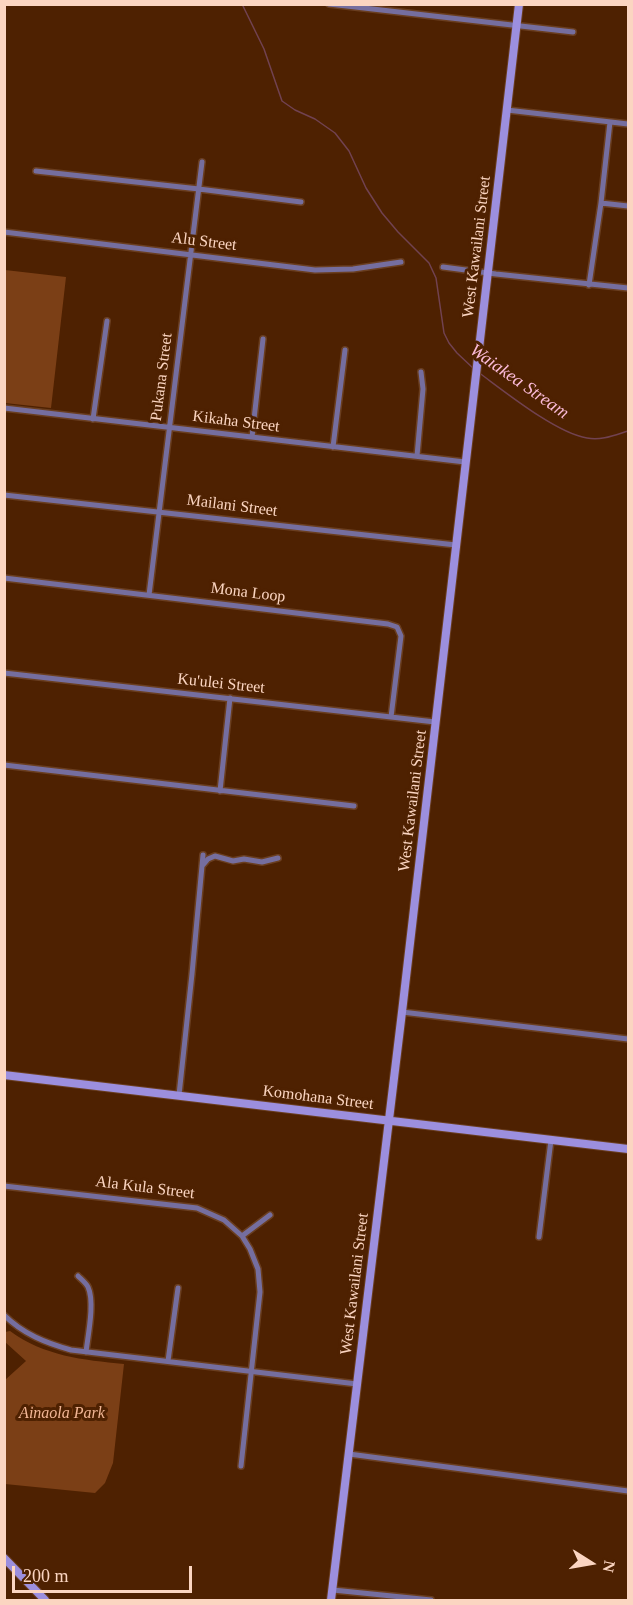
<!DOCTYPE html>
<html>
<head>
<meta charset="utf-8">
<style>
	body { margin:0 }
	#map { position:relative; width:633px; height:1605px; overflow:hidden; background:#4e2101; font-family:Georgia,serif }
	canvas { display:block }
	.frame { position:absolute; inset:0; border:6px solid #fbd5c1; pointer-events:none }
	.north { position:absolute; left:561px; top:1533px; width:60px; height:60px; -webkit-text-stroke:4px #4e2101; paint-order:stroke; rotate:101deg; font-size:16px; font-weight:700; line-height:24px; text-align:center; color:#fbd5c1 }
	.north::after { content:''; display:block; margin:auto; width:21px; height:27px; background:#fbd5c1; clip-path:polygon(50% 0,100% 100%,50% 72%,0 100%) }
	.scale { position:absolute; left:12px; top:1566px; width:180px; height:27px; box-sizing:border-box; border:3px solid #fbd5c1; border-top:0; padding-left:8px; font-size:18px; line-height:21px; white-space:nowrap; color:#fbd5c1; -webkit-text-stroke:4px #4e2101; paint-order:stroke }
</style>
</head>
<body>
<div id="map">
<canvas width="633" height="1605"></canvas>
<div class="frame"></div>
<div class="north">N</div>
<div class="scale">200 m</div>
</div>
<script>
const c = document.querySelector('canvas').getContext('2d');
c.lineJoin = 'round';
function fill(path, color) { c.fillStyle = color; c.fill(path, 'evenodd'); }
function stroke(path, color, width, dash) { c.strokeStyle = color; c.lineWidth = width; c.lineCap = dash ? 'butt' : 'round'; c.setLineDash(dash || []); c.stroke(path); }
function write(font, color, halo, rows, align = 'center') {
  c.font = font + ' Georgia,serif'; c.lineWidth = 6; c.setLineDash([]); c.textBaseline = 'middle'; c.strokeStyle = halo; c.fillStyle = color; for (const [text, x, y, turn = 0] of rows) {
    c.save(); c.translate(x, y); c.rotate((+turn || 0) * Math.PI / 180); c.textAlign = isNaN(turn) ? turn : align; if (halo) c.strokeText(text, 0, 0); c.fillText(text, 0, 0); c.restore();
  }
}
fill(new Path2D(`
	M5 270 66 277 51 408 5 403Z
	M10 1331C44 1356 83 1360 124 1364L113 1463 105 1483 95 1493 5 1484V1380L26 1361 5 1342V1332Z`), '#7b3f16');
stroke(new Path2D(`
	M242 4 264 49 282 101 295 110 315 119 335 133 349 151 366 188 382 213 398 232 429 263 436 278 444 333 449 343 457 353 474 369
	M478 372C504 391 556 433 587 438 601 441 615 435 628 431`), '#714251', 1.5);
const street = new Path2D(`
	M329 4 573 32
	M507 110 628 124
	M36 171 199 189 301 202
	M601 203 628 206
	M4 232 315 270 353 269 401 262
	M443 267 496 274 628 288
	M589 285 601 203 610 122
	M4 408 465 462
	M93 419 107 321
	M252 437 263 339
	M333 447 345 350
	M417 456 423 389 421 372
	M4 495 456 545
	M4 578 388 624 397 627 401 636 391 717
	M149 595 202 162
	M4 673 435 722
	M4 765 354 806
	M220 791 230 698
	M203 865 208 859 215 856 233 861 244 859 262 862 278 858
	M402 1012 628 1039
	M179 1095 192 974 203 855
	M4 1186 197 1208 224 1220 242 1236 250 1249 258 1269 260 1292 241 1466
	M242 1236 270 1215
	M539 1237 551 1140
	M78 1276C81 1279 86 1283 88 1287 95 1302 88 1335 86 1352
	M4 1315C23 1334 46 1343 71 1350L357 1384
	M168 1361 178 1288
	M349 1454 628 1491
	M333 1590 431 1600`);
const secondary = new Path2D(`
	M4 1075 628 1149
	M4 1558 45 1600
	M331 1600 402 1012 519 4`);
stroke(street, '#6a3e20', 8);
stroke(secondary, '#6a3e20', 10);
stroke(street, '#756e9f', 5);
stroke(secondary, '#9c8fde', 8);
write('16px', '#fbd5c1', '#4e2101', [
	["Alu Street",204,242,7],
	["West Kawailani Street",477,247,-83],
	["Pukana Street",162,377,-83],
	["Kikaha Street",236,422,7],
	["Mailani Street",232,506,7],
	["Mona Loop",248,593,7],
	["Ku'ulei Street",221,684,6],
	["West Kawailani Street",413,801,-83],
	["Komohana Street",318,1098,7],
	["Ala Kula Street",145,1188,7],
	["West Kawailani Street",355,1284,-83]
]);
write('italic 16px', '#f2b695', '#4e2101', [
	["Ainaola Park",62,1414]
]);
write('italic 18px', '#fabad7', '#4e2101', [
	["Waiakea Stream",519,382,35]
]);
</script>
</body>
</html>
